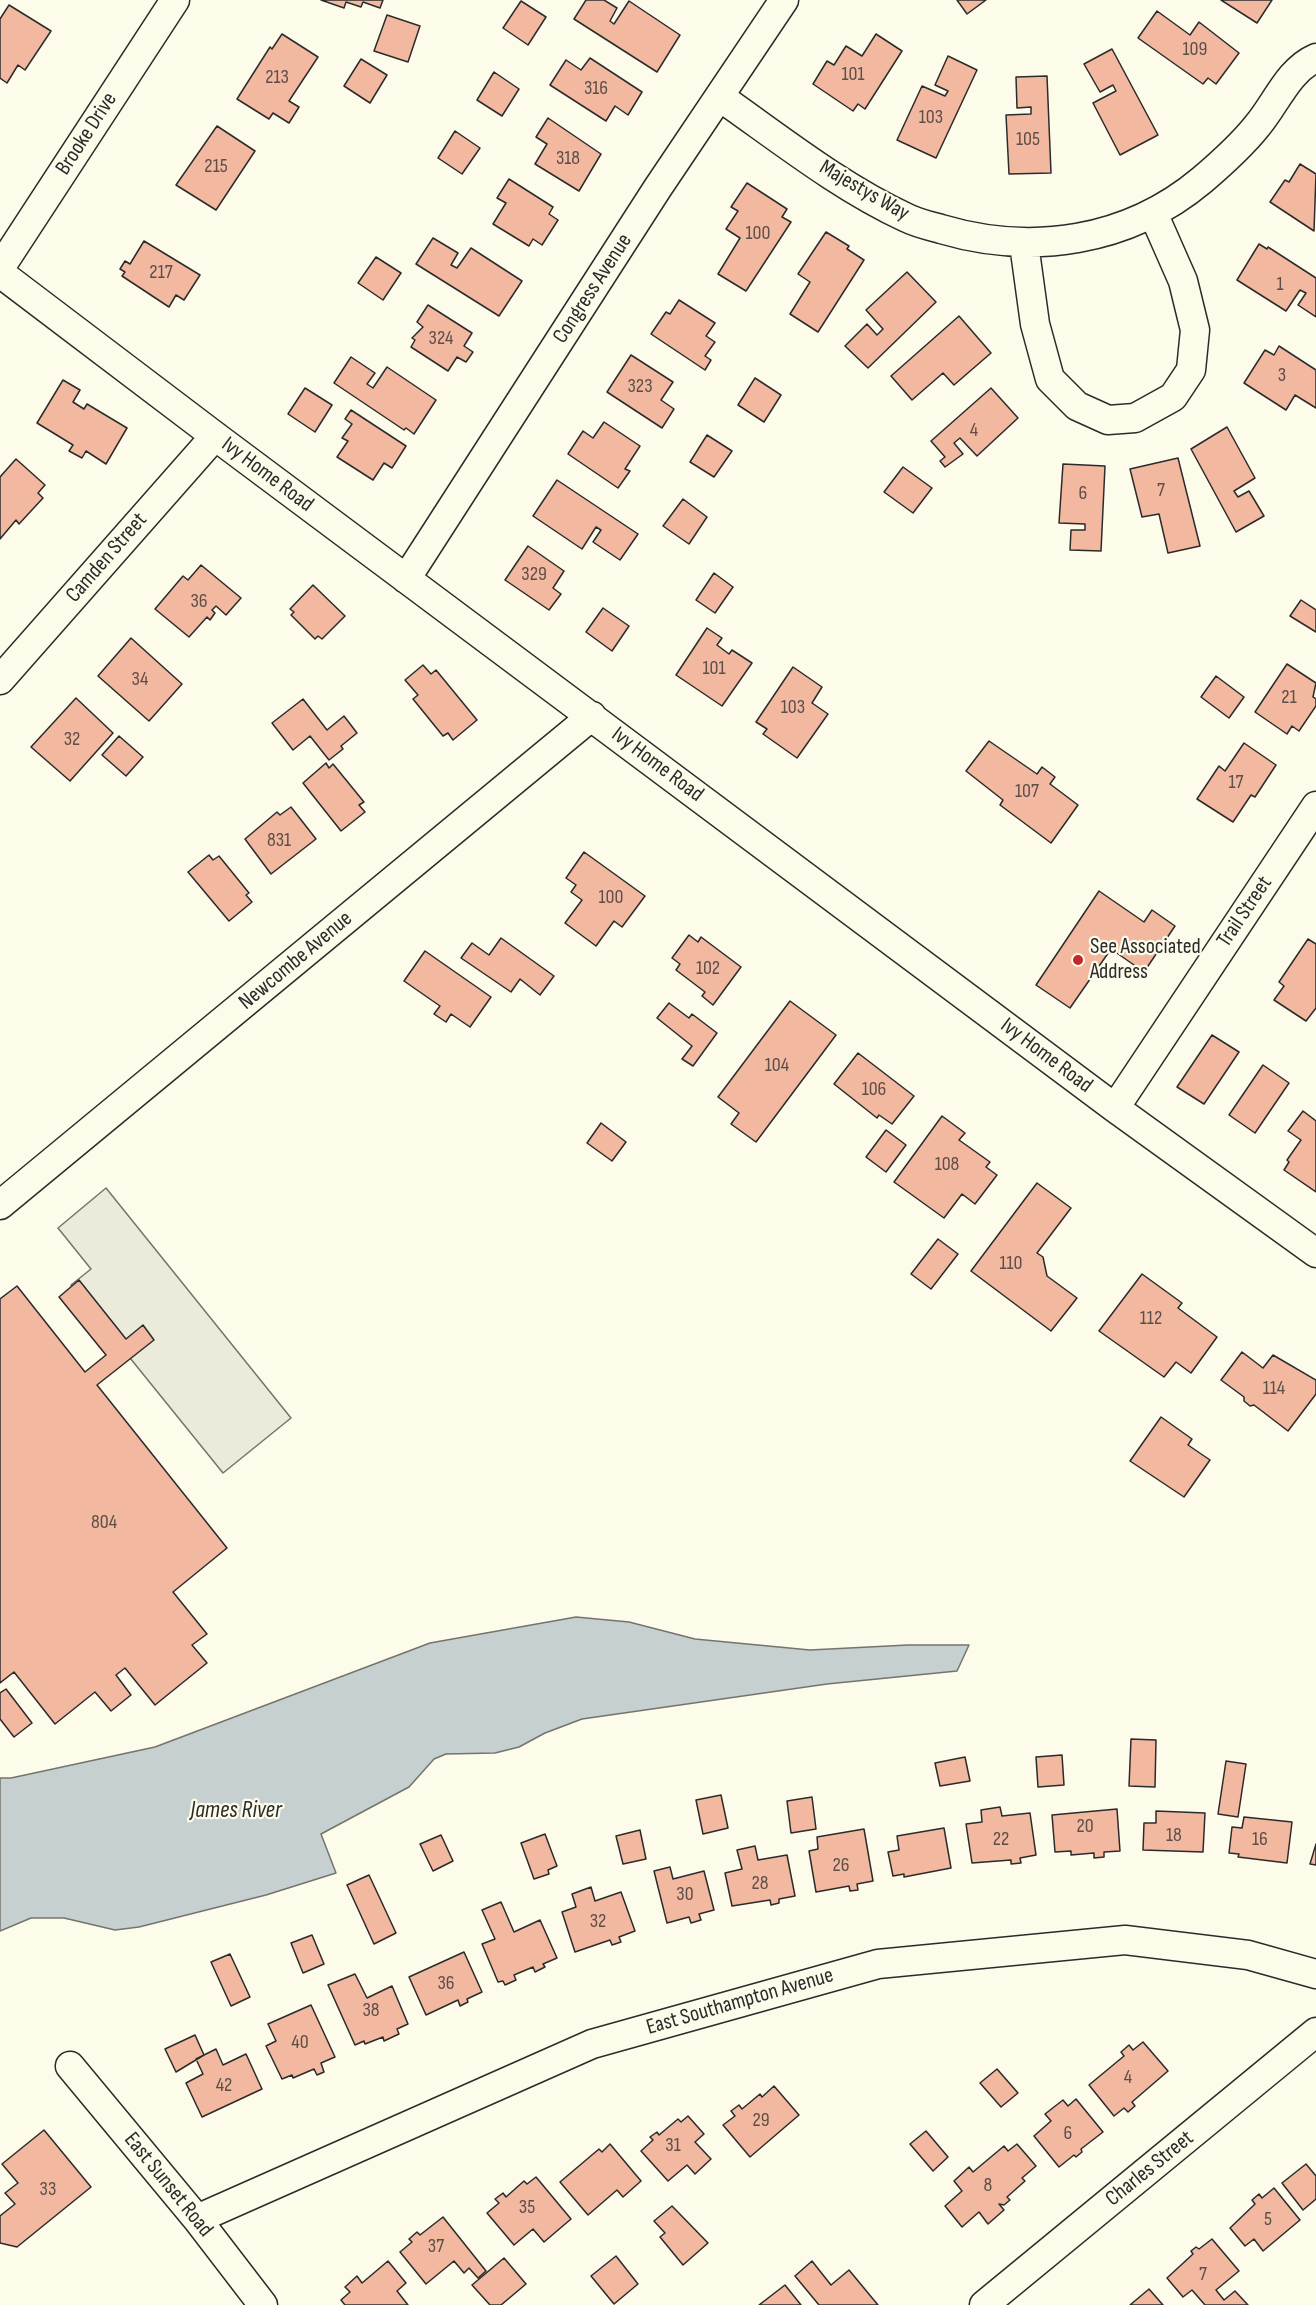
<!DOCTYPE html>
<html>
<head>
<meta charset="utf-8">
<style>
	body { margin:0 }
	canvas { display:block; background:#fdfbea }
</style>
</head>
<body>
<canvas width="1316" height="2305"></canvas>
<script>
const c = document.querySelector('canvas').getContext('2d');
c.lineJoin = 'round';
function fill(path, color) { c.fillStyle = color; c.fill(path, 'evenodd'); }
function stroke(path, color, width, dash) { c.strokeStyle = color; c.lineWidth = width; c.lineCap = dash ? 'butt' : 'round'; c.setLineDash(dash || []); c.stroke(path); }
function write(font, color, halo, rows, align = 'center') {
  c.font = font + ' "Sofia Sans Condensed",sans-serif'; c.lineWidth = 4.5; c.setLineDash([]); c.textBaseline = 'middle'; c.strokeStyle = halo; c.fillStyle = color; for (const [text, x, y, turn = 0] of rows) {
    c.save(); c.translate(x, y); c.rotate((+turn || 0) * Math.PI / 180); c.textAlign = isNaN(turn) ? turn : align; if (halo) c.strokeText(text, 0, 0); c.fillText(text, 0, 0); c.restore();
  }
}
const parking = new Path2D(`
	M106 1188 291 1418 223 1473 71 1285 91 1269 58 1228Z`);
fill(parking, '#eceadb');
stroke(parking, '#74746e', 1.5);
const water = new Path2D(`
	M576 1617 629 1622 695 1639 810 1650 908 1645H969L957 1671 827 1684 582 1719 545 1733 519 1747 495 1753 446 1754 434 1759 409 1787 321 1834 336 1873 266 1895 139 1927 115 1930 64 1918H31L0 1931V1778H11L155 1747 430 1643Z`);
fill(water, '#c7d0d0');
stroke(water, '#74746e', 1.5);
const building = new Path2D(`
	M321 0H383L380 8 363 2 361 7 346 2 344 8Z
	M586 0H604L617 8 610 21 614 24 629 1 680 35 657 72 574 19Z
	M957 0H986L967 14Z
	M1221 0H1272L1257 23Z
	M521 1 546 17 528 45 503 28Z
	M9 5 51 31 25 70 18 65 7 83 0 78V19Z
	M1157 11 1190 35 1199 22 1239 53 1216 84 1208 78 1203 84 1138 38Z
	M387 15 420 26 408 62 374 51Z
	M282 34 318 57 289 101 299 107 289 123 273 113 269 119 237 99 270 47 272 49Z
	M876 34 902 51 865 109 858 104 853 111 813 84 827 61 834 65 846 46 862 56Z
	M1112 49 1158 135 1120 155 1093 103 1116 91 1113 85 1100 92 1084 64Z
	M948 56 977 70 936 158 897 140 922 86 945 96 948 91 935 85Z
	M590 58 642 92 628 115 615 106 606 121 550 85 566 60 581 70Z
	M361 59 387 75 370 103 344 86Z
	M494 72 519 89 502 116 477 100Z
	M1047 76 1051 173 1009 174 1006 115 1031 114V107L1017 108 1016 77Z
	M548 118 601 154 579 191 535 164 547 144 536 137Z
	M217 126 255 151 216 210 176 185Z
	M455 131 480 148 462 174 438 158Z
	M1300 164 1316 174 1314 231 1270 202 1285 180 1289 182Z
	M509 179 553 207 549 214 558 220 542 245 533 239 529 246 493 224 506 203 497 198Z
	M747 183 787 209 782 217 791 222 746 291 718 274 740 238 726 229 738 211 731 207Z
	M826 232 849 246 847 249 864 260 818 332 790 314 810 282 798 274Z
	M433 238 458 253 451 265 457 268 471 248 522 281 499 316 416 264Z
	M144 241 200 275 184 300 176 295 169 307 122 276 125 272 120 269 125 261 130 264Z
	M1259 244 1267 249 1268 247 1316 278V317L1298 305 1306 293 1300 290 1286 311 1237 280Z
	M376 257 401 273 383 300 358 283Z
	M907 272 936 302 868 368 845 346 867 324 877 335 883 329 866 310Z
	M679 300 715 323 706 336 715 342 705 356 711 360 705 370 651 334 666 312 670 314Z
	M428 305 472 333 464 346 473 352 466 362 457 357 448 371 411 347 415 340 412 338 423 327 417 322Z
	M959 316 991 353 954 385 943 373 912 400 891 376Z
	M1279 346 1316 370V408L1295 395 1286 410 1244 383 1265 350 1274 355Z
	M631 355 673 382 661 400 674 409 662 428 607 392Z
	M351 357 375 373 367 384 373 388 387 367 436 400 414 434 406 428 404 430 334 383Z
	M755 378 781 395 764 422 738 405Z
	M63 380 80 390 73 402 84 409 87 404 127 428 106 464 86 451 82 458 69 451 73 445 37 423Z
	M305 388 332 405 315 432 288 414Z
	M991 388 1018 418 977 456 960 438 954 443 963 454 945 467 940 461 945 457 931 441Z
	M351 410 406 446 392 468 384 463 373 480 337 457 348 441 342 438 352 424 345 419Z
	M604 422 640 446 625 469 630 471 618 488 568 454 583 431 593 438Z
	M1227 427 1255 478 1234 491 1238 497 1249 491 1264 516 1236 532 1191 449Z
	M707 435 732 451 714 477 690 462Z
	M1178 458 1200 546 1168 553 1159 514 1142 517 1130 469Z
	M16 459 45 485 38 493 43 498 19 524 16 520 0 539V477Z
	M1063 464 1105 466 1101 551 1070 550 1071 530H1085V524L1059 523Z
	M903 467 932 488 913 513 884 492Z
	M557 480 638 534 620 560 593 542 601 530 596 527 582 549 533 516Z
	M683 499 707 517 689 544 663 526Z
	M528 546 564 571 553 588 561 594 549 610 505 580Z
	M201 565 241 598 226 615 216 606 212 610 215 613 210 620 207 617 189 637 155 609 183 576 188 580Z
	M714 573 733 587 715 613 696 600Z
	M313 585 345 616 322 639 318 636 315 639 291 615 294 612 290 609Z
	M1301 600 1316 610V632L1290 616Z
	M603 608 629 626 612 651 586 632Z
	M707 628 722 638 717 645 729 654 732 650 752 663 722 706 676 675Z
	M131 638 182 684 149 721 98 676Z
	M1287 664 1316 683 1313 697 1316 699V706L1299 731 1292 726 1287 734 1255 712Z
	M423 665 431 674 436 670 477 720 453 740 448 733 443 736 413 699 418 695 405 680Z
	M793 667 822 687 812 703 828 714 797 758 763 734 767 729 756 722Z
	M1216 676 1244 697 1229 718 1201 697Z
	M76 698 113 733 70 781 31 747Z
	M303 699 327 730 344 716 357 733 341 746 343 749 329 760 310 736 293 750 272 723Z
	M119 736 143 757 126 776 102 755Z
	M989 741 1037 774 1042 767 1055 777 1050 784 1078 805 1051 843 1000 805 1003 800 966 771Z
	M1244 743 1276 765 1255 797 1251 795 1233 822 1197 799 1219 766 1225 771Z
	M326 763 329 768 333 764 364 802 359 805 365 812 341 831 303 783Z
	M291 807 316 839 271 874 245 839 277 812 280 815Z
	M584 852 645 896 622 927 614 921 596 946 565 923 582 900 571 892 576 885 566 878Z
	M209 855 213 860 219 856 249 893 246 895 252 902 229 921 188 872Z
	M1099 891 1144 922 1152 910 1175 926 1144 972 1111 949 1070 1008 1036 985Z
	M689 935 698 942 701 937 741 967 713 1005 702 996 705 992 676 970 680 964 672 958Z
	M501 938 554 976 540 995 520 979 511 992 461 958 472 943 489 955Z
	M1308 939 1316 944V1008L1306 1021 1274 1000 1284 986 1279 982Z
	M425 951 491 997 470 1027 451 1014 446 1022 434 1014 440 1006 404 981Z
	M790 1001 836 1035 756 1142 731 1124 739 1113 718 1097Z
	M669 1003 689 1018 692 1014 717 1033 693 1066 682 1059 692 1046 657 1018Z
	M1212 1035 1239 1052 1204 1104 1177 1087Z
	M858 1053 914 1096 892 1124 879 1115 877 1118 834 1084Z
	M1263 1065 1289 1083 1255 1133 1229 1115Z
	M1303 1111 1316 1121V1192L1284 1170 1289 1162 1287 1160 1301 1140 1288 1131Z
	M942 1116 965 1133 959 1140 990 1162 986 1167 997 1175 975 1204 962 1194 944 1218 894 1182Z
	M601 1123 626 1142 612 1161 587 1143Z
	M886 1130 906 1145 886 1172 866 1157Z
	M1037 1183 1071 1208 1037 1253 1043 1257 1047 1276 1077 1298 1051 1331 971 1271Z
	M938 1239 958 1254 931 1289 911 1274Z
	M1142 1274 1182 1303 1178 1308 1217 1337 1191 1373 1176 1362 1164 1377 1099 1331Z
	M79 1280 126 1339 143 1325 154 1340 97 1385 227 1548 173 1592 207 1634 192 1645 207 1663 155 1705 125 1668 116 1675 131 1695 111 1711 95 1692 55 1724 14 1672 0 1683V1299L17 1286 85 1372 106 1355 59 1297Z
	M1242 1352 1263 1368 1273 1355 1316 1380V1394L1288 1431 1254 1405 1250 1406 1244 1401V1397L1221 1380Z
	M1161 1417 1192 1439 1188 1445 1210 1460 1184 1497 1130 1461Z
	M6 1689 32 1723 14 1737 0 1719V1693Z
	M1131 1739 1156 1740 1155 1787 1129 1786Z
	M1062 1755 1064 1785 1038 1787 1036 1757Z
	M965 1757 970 1781 940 1786 935 1763Z
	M1226 1761 1246 1764 1238 1817 1218 1814Z
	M721 1795 728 1828 703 1834 696 1800Z
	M812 1797 816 1829 791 1833 787 1801Z
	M1000 1807 1002 1816 1030 1813 1036 1855 1020 1858 1021 1863 1011 1864V1860L972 1863 966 1824 982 1822 981 1810Z
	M1117 1809 1120 1851 1104 1852V1857L1094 1858V1853L1071 1855V1851L1055 1852 1052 1815Z
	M1156 1811 1205 1813 1203 1852 1143 1850 1144 1823H1156Z
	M1244 1817 1292 1822 1287 1863 1238 1857 1239 1854 1229 1853 1232 1827 1242 1828Z
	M944 1828 951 1868 904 1877V1874L893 1876 888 1852 899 1850 897 1836Z
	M864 1829 873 1881 857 1884 858 1890 850 1891 849 1886 816 1892 809 1851 818 1849 817 1837Z
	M640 1830 646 1859 623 1864 616 1836Z
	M545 1834 557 1866 548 1870 549 1874 534 1879 521 1843Z
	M441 1835 453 1861 433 1871 420 1844Z
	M1316 1844V1865L1310 1864Z
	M755 1846 758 1860 787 1855 795 1896 779 1899V1903L771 1905 770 1900 732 1906 725 1873 742 1869 737 1850Z
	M670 1867 673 1879 704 1871 714 1910 699 1914 701 1920 691 1923 689 1917 667 1923 654 1871Z
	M369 1875 396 1933 374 1944 347 1885Z
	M591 1887 595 1901 621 1892 635 1931 619 1937 621 1942 612 1945 610 1940 575 1952 562 1912 576 1907 572 1894Z
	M501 1902 514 1932 540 1920 557 1958 543 1964 545 1967 535 1972 533 1967 514 1975 516 1980 505 1985 503 1981 498 1982 482 1944 495 1939 482 1910Z
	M312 1935 324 1964 303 1973 291 1943Z
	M464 1952 482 1992 467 1999 468 2002 460 2006 458 2000 426 2015 409 1977Z
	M230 1954 250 1997 231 2006 211 1962Z
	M355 1974 367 1998 392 1986 408 2024 397 2029 399 2034 384 2041 383 2037 365 2044 364 2041 355 2045 328 1985Z
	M311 2005 335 2057 321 2063 324 2072 317 2075 314 2069 293 2078 292 2075 282 2079 266 2046 276 2041 268 2024Z
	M195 2035 204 2055 176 2072 165 2049Z
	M1143 2042 1168 2071 1132 2102 1135 2106 1128 2112 1124 2108 1114 2116 1089 2085 1124 2056 1121 2052 1129 2045 1133 2050Z
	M216 2049 223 2065 246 2054 262 2089 202 2117 186 2083 203 2074 196 2059Z
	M997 2069 1018 2093 1001 2107 980 2083Z
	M774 2086 799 2115 750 2157 723 2125 735 2116 731 2111 739 2105 742 2109 760 2094 762 2097Z
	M1076 2099 1103 2132 1081 2149 1082 2152 1076 2157 1074 2155 1059 2167 1034 2136 1051 2121 1045 2114 1063 2100 1068 2106Z
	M688 2116 704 2134 695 2142 711 2159 695 2174 687 2165 668 2181 641 2151 653 2140 650 2137 657 2132 659 2135 678 2119 681 2122Z
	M44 2130 91 2187 17 2247 0 2243V2216L15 2204 5 2193 18 2183 2 2164Z
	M926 2131 948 2157 933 2171 910 2144Z
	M610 2144 641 2181 623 2197 617 2190 588 2215 560 2182 599 2149 602 2152Z
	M1017 2144 1036 2166 1022 2178 1025 2181 1007 2197 1010 2200 1004 2205 999 2204 1004 2210 988 2224 979 2212 962 2227 945 2206 962 2191 954 2181 969 2167 973 2172 1004 2146 1008 2151Z
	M1306 2164 1316 2176V2199L1303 2210 1282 2183Z
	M536 2177 571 2219 544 2242 533 2229 514 2245 487 2213 499 2203 495 2199 503 2193 506 2197 524 2181 527 2184Z
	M1274 2188 1300 2220 1263 2251 1254 2239 1245 2246 1230 2228 1255 2204 1252 2200 1259 2194 1262 2198Z
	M672 2206 708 2243 683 2265 660 2237 665 2233 654 2221Z
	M443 2217 486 2271 478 2278 469 2268 464 2273 454 2261 426 2284 400 2252 412 2242 409 2239 417 2232 420 2235Z
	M1212 2239 1239 2271 1216 2290 1224 2300 1235 2291 1248 2305H1205L1192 2290 1183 2297 1167 2278 1193 2254 1191 2251 1196 2247 1199 2249Z
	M616 2256 638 2284 614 2304 591 2276Z
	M504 2258 526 2284 501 2305H490L472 2285Z
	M388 2261 406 2283 397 2291 408 2305H345L341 2300 350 2292 345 2287 357 2276 362 2283Z
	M812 2261 831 2285 849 2270 878 2305H819L795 2276Z
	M785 2285 801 2305H759Z
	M1149 2289 1163 2305H1130Z`);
fill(building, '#f2b8a0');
stroke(building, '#2b2b2b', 1.5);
const minor = new Path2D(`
	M720 97C780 139 840 187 907 218 917 223 930 226 941 229 1032 256 1128 242 1202 180 1222 163 1241 146 1257 126 1276 104 1288 70 1316 58
	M1024 244 1035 324 1050 379 1077 406 1108 420 1135 418 1173 397 1191 370 1195 330 1183 281 1153 213
	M0 268 175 0
	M0 273 215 436 1115 1108 1316 1253
	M406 579 657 189 784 0
	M0 680 215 436
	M1115 1108 1316 806
	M0 1205 592 716
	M70 2066 197 2219 263 2305
	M197 2219 592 2044 878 1964 1125 1940 1248 1955 1316 1974
	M984 2305 1316 2032`);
stroke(minor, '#2b2b2b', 31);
stroke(minor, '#fdfbea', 28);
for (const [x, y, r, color] of [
	[1078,960,6,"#c62828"]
]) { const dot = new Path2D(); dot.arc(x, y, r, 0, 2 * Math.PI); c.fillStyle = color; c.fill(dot); stroke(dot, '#fdfbea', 2); }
write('20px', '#5d4e48', null, [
	["109",1195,50],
	["101",853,75],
	["213",277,78],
	["316",596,89],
	["103",931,118],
	["105",1028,140],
	["318",568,159],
	["215",216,167],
	["100",758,234],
	["217",161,273],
	["1",1280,285],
	["324",441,339],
	["3",1282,376],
	["323",640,387],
	["4",974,431],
	["7",1161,491],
	["6",1083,494],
	["329",534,575],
	["36",199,602],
	["101",714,669],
	["34",140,680],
	["21",1289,698],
	["103",793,708],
	["32",72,740],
	["17",1236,783],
	["107",1027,792],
	["831",279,841],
	["100",611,898],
	["102",708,969],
	["104",777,1066],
	["106",874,1090],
	["108",947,1165],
	["110",1011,1264],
	["112",1151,1319],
	["114",1274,1389],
	["804",104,1523],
	["20",1085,1827],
	["18",1174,1836],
	["22",1001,1840],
	["16",1260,1840],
	["26",841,1866],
	["28",760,1884],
	["30",685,1895],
	["32",598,1922],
	["36",446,1984],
	["38",371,2011],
	["40",300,2043],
	["4",1128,2078],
	["42",224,2086],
	["29",761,2121],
	["6",1068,2134],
	["31",673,2146],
	["8",988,2186],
	["33",48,2190],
	["35",527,2208],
	["5",1268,2220],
	["37",436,2247],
	["7",1203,2275]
]);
write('22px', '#2b2b2b', '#fdfbea', [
	["Brooke Drive",87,134,-57],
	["Majestys Way",864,191,30],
	["Congress Avenue",593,289,-57],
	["Ivy Home Road",267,475,37],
	["Camden Street",107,558,-49],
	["Ivy Home Road",657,765,37],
	["Trail Street",1245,912,-56],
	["Newcombe Avenue",296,961,-40],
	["Ivy Home Road",1046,1056,37],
	["East Southampton Avenue",740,2002,-16],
	["Charles Street",1150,2169,-39],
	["East Sunset Road",168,2185,51]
]);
write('22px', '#2b2b2b', '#fdfbea', [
	["See Associated",1090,947],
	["Address",1090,972]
], 'left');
write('italic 24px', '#2b2b2b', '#fdfbea', [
	["James River",236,1811]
]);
</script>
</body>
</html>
